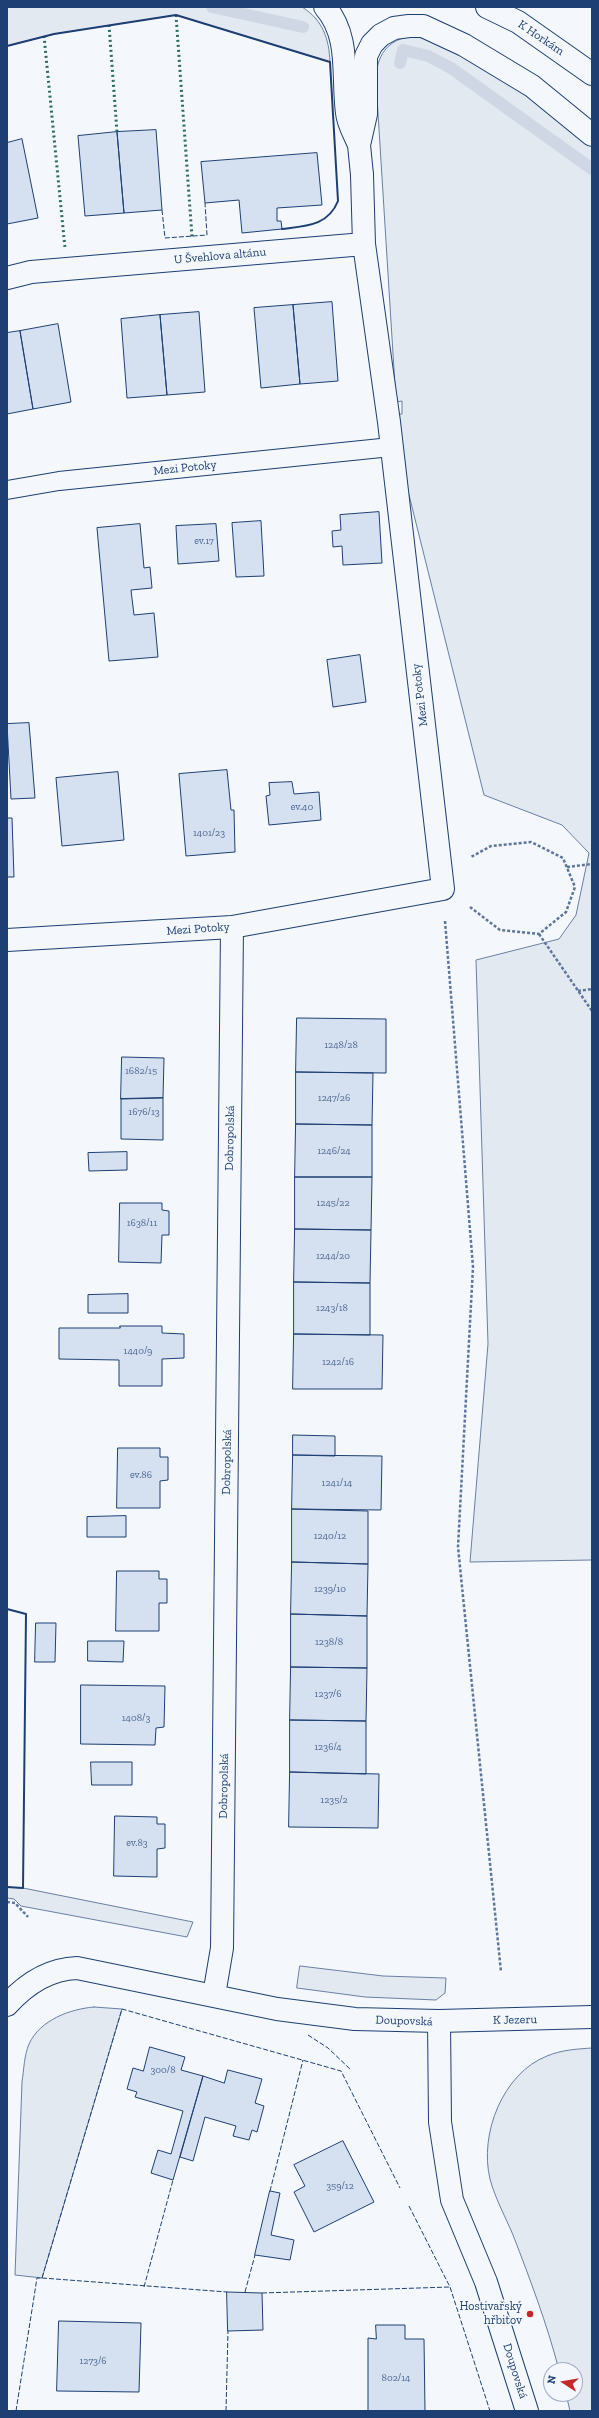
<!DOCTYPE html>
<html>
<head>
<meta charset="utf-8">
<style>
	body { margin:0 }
	#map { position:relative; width:599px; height:2418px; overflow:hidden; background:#f4f7fb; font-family:"Zilla Slab",serif }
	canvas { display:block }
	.frame { position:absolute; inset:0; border:8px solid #1d3f73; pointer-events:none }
	.north { position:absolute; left:543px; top:2362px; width:40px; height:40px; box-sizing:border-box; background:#f4f7fb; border:1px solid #9eadc5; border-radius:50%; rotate:282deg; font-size:11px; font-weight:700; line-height:16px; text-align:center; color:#1d3f73 }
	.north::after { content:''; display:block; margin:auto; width:14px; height:18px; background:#c62828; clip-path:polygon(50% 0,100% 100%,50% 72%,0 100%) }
</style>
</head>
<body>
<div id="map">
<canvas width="599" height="2418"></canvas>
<div class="frame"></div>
<div class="north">N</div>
</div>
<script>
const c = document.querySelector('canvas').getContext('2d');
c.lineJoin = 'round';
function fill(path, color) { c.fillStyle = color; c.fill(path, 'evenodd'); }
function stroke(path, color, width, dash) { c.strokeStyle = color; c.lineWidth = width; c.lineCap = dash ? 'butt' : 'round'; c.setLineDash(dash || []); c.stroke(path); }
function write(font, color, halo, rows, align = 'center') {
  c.font = font + ' "Zilla Slab",serif'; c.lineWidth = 3; c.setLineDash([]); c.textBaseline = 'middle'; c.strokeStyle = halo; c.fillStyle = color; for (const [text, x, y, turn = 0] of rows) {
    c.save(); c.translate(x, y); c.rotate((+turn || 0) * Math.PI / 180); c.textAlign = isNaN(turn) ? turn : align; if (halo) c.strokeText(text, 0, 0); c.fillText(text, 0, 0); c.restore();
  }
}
const green = new Path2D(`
	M7 7H302C323 20 329 39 330 62L176 15 54 34 7 46Z
	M413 36C461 43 553 114 592 146V1560L470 1562 488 1344 476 960 559 939 576 915 589 853 562 825 484 795 408 491 396 414H402V401L396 402 376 81C376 56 387 39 413 36Z
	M7 1887 23 1888 193 1922 187 1937 21 1906 14 1899 7 1898Z
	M300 1966 383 1976 446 1978 445 1993 436 2000 365 1997 297 1988Z
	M94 2007 122 2009 42 2278 15 2275 22 2082C24 2069 24 2056 29 2044 40 2020 70 2009 94 2007Z
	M592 2048V2411H570L566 2394H575V2370H559C547 2324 530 2279 513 2235 505 2216 495 2198 490 2179 479 2134 503 2073 547 2056 561 2050 577 2049 592 2048Z`);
fill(green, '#e3e9f0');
stroke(green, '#687fa3', 1);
stroke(new Path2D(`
	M212 7 303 27
	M400 63 403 50 428 56 451 68 592 169`), '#cfd7e4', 12);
const building = new Path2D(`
	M156 130 162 210 124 213 117 132Z
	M117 132 124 213 85 216 78 136Z
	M22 139 38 218 7 224V143Z
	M317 153 322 205 277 208V221H281L282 229 242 233 239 200 205 203 201 162Z
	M332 302 338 381 300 384 293 305Z
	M293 305 300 384 261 388 254 308Z
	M199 312 205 392 167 395 160 315Z
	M160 315 167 395 127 398 121 319Z
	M58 324 71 402 33 409 20 331Z
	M20 331 33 409 7 414V333Z
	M379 512 382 563 343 565 342 546 333 547 332 531 341 530 340 515Z
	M261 521 264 576 236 577 232 523Z
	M140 524 144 568 150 567 152 588 131 590 134 615 154 613 158 657 109 661 97 528Z
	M216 524 219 561 178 564 176 526Z
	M360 655 366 702 333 707 327 660Z
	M29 723 35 798 11 799 7 724Z
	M227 770 231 810H234L235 852 186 856 179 774Z
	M118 772 124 840 62 846 56 778Z
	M292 782 294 794 319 792 321 820 269 825 266 796 270 795 269 783Z
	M7 818H12L14 877H7Z
	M297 1018 386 1019V1073L296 1072Z
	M122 1057 164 1058 163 1098 121 1099Z
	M296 1072 373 1073 372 1125 296 1124Z
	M163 1098V1140L121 1139V1099Z
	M296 1124 372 1125V1177H295Z
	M127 1152V1170L89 1171 88 1153Z
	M295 1177H372L371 1230 295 1229Z
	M120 1203H162V1210L169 1211V1235H162L161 1263 119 1262Z
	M295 1229 371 1230 370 1283 294 1282Z
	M294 1282 370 1283V1335L294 1334Z
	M128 1294V1313H88V1295Z
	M120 1326H162V1333L184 1334V1358L162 1359V1386H119V1360L59 1359V1328H120Z
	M294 1334 383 1335 382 1389H293Z
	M293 1435 335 1436V1456L293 1455Z
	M118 1448H160V1457H168V1480L160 1481V1508H117Z
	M293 1455 382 1456 381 1510 292 1509Z
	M292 1509 368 1511V1564L292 1562Z
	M126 1516V1537H87V1517Z
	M292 1562 368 1564 367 1616 291 1614Z
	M117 1571H159V1579H167V1603H159V1631H116Z
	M291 1614 367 1616V1668L291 1667Z
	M36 1623H56L55 1662H35Z
	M88 1641H124L123 1662 88 1661Z
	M291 1667 367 1668 366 1721 290 1720Z
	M81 1685 165 1686 164 1727 156 1728 155 1745 81 1744Z
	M290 1720 366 1721V1774L290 1772Z
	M91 1762H132V1785H92Z
	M290 1772 379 1774 378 1828 289 1827Z
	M115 1816 157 1817V1824H165V1848L157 1849V1877L114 1876Z
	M150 2047 185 2057 181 2070 203 2076 173 2180 151 2173 158 2150 171 2154 183 2111 135 2097 137 2092 127 2089 133 2068 143 2071Z
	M228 2070 262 2079 255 2103 264 2106 257 2132 252 2130 249 2140 233 2136 236 2126 205 2117 193 2161 180 2157 203 2076 224 2083Z
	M343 2141 374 2202 314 2232 294 2192 305 2186 294 2165Z
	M270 2191 280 2193 271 2235 294 2240 290 2260 255 2255Z
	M227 2292 262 2293 263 2330 228 2331Z
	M59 2321 141 2323 139 2392 57 2391Z
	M376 2325H405V2339H424L425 2411H368V2338L376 2339Z`);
fill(building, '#d5e0f0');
stroke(building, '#1d3f73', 1);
const service = new Path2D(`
	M7 490 59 481 391 447`);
const minor = new Path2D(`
	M7 278 31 272 364 244
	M7 940 232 927 443 889 389 422 364 244 362 175
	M214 1995 222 1948 232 927
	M439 2021 592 2017`);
const tertiary = new Path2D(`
	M7 2005C25 1985 49 1969 77 1968L277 2009 355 2019 439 2021 440 2122 452 2200 486 2282 527 2411`);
const secondary = new Path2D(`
	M325 7C351 37 342 76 347 113 348 124 355 135 359 145
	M487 7 518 22 592 74
	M362 175 359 145 366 114V56L372 44 381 35 394 28 409 26H423L464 45 532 86 592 135`);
stroke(service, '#1d3f73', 20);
stroke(minor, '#1d3f73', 24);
stroke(tertiary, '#1d3f73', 24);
stroke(secondary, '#1d3f73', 24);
stroke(new Path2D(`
	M567 867 592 864
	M470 907 500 930 539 934 566 912 575 887 563 858 531 842 491 846 471 857
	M445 921 473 1267 458 1547 501 1972
	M539 934 592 1011
	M578 991 592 989
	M7 1902 15 1903 28 1917`), '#5e769c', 2.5, [3, 2]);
stroke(service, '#f4f7fb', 18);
stroke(minor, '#f4f7fb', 22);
stroke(tertiary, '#f4f7fb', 22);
stroke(secondary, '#f4f7fb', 22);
stroke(new Path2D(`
	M176 15 192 237
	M109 25 117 132
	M44 36 65 248`), '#2c6c60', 3, [2, 3]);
stroke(new Path2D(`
	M162 210 165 238 207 235 205 203
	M308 2035 328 2048 350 2069
	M270 2191 303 2060
	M409 2206 450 2287 490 2411
	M42 2278 227 2292
	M144 2287 173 2180
	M245 2292 255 2255
	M262 2293 450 2287
	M16 2411 37 2278H42L122 2009 341 2071 400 2188
	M226 2411 228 2331`), '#1d3f73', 1, [5, 2]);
stroke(new Path2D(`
	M7 46 54 34 176 15 330 62 338 201C328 226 306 226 282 229
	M7 1609 26 1614 23 1888 7 1887`), '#1d3f73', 2);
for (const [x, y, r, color] of [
	[530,2314,4,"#c62828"]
]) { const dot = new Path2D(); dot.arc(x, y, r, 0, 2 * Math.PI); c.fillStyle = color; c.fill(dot); stroke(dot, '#f4f7fb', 1.5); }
write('10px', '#4b6792', null, [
	["ev.17",204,541],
	["ev.40",302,807],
	["1401/23",209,833],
	["1248/28",341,1045],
	["1682/15",141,1071],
	["1247/26",334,1098],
	["1676/13",144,1112],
	["1246/24",334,1151],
	["1245/22",333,1203],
	["1638/11",142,1223],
	["1244/20",333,1256],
	["1243/18",332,1308],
	["1440/9",138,1351],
	["1242/16",338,1362],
	["ev.86",141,1475],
	["1241/14",337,1483],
	["1240/12",330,1536],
	["1239/10",330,1589],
	["1238/8",329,1642],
	["1237/6",328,1694],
	["1408/3",136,1718],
	["1236/4",328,1747],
	["1235/2",334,1800],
	["ev.83",137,1843],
	["300/8",163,2070],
	["359/12",340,2186],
	["1273/6",93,2361],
	["802/14",396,2378]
]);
write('12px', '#1d3f73', '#f4f7fb', [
	["K Horkám",541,38,34],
	["U Švehlova altánu",220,256,-5],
	["Mezi Potoky",185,468,-6],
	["Mezi Potoky",420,695,-97],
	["Mezi Potoky",198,929,-4],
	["Dobropolská",230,1138,-89],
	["Dobropolská",227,1462,-89],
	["Dobropolská",224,1786,-89],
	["K Jezeru",515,2020,-1],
	["Doupovská",404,2021,2],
	["Doupovská",515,2371,73]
]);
write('12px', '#1d3f73', '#f4f7fb', [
	["Hostivařský",522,2307],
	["hřbitov",522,2321]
], 'right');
</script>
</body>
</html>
